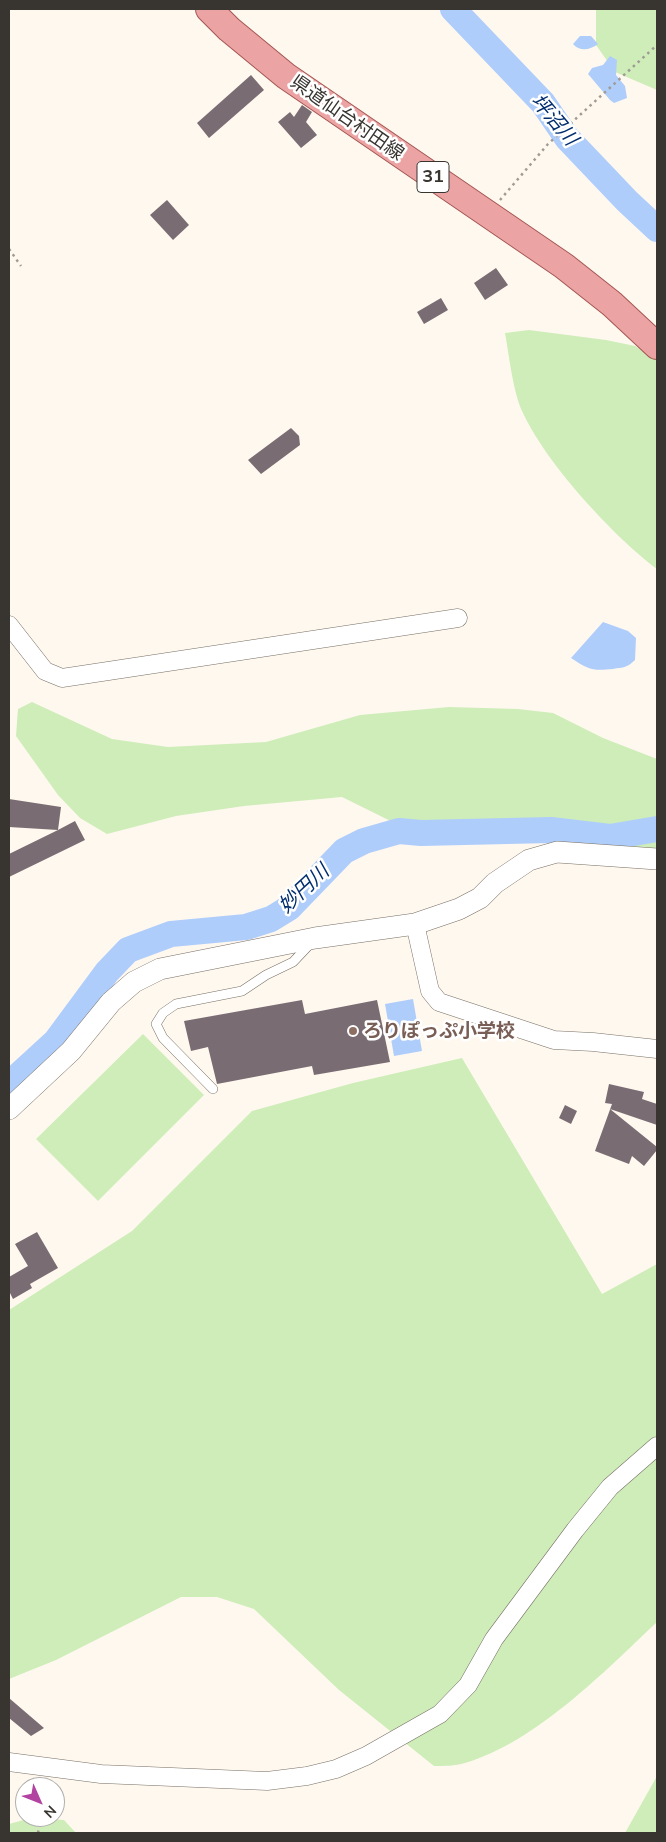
<!DOCTYPE html>
<html>
<head>
<meta charset="utf-8">
<style>
	body { margin:0 }
	#map { position:relative; width:666px; height:1842px; overflow:hidden; background:#fff8ef; font-family:Mulish,sans-serif }
	canvas { display:block }
	.frame { position:absolute; inset:0; border:10px solid #383530; pointer-events:none }
	.north { position:absolute; left:15px; top:1777px; width:50px; height:50px; box-sizing:border-box; background:#fff; border:1px solid #afaeac; border-radius:50%; rotate:134deg; font-size:14px; font-weight:700; line-height:20px; text-align:center; color:#383530 }
	.north::after { content:''; display:block; margin:auto; width:18px; height:22px; background:#b243a1; clip-path:polygon(50% 0,100% 100%,50% 72%,0 100%) }
</style>
</head>
<body>
<div id="map">
<canvas width="666" height="1842"></canvas>
<div class="frame"></div>
<div class="north">N</div>
</div>
<script>
const c = document.querySelector('canvas').getContext('2d');
c.lineJoin = 'round';
function fill(path, color) { c.fillStyle = color; c.fill(path, 'evenodd'); }
function stroke(path, color, width, dash) { c.strokeStyle = color; c.lineWidth = width; c.lineCap = dash ? 'butt' : 'round'; c.setLineDash(dash || []); c.stroke(path); }
function write(font, color, halo, rows, align = 'center') {
  c.font = font + ' Mulish,"Noto Sans JP",sans-serif'; c.lineWidth = 5; c.setLineDash([]); c.textBaseline = 'middle'; c.strokeStyle = halo; c.fillStyle = color; for (const [text, x, y, turn = 0] of rows) {
    c.save(); c.translate(x, y); c.rotate((+turn || 0) * Math.PI / 180); c.textAlign = isNaN(turn) ? turn : align; if (halo) c.strokeText(text, 0, 0); c.fillText(text, 0, 0); c.restore();
  }
}
fill(new Path2D(`
	M596 9H657V90L615 72 596 45Z
	M529 330 606 340 635 346 657 360V569C612 535 545 462 522 411 513 391 509 355 505 333Z
	M32 702 112 739 168 747 266 742 360 715 449 707 518 709 553 713 603 738 657 759V851L568 843H435L342 797 244 806 176 816 107 834 80 818 58 795 16 736 18 709Z
	M143 1034 204 1095 98 1201 36 1139Z
	M462 1058 602 1294 657 1264V1622C604 1672 536 1742 465 1763 455 1766 444 1766 434 1766L339 1690 254 1609 217 1597H181L56 1660 9 1679V1310L132 1231 252 1111 353 1083Z
	M657 1776V1833H625Z
	M31 1818 64 1820 76 1833H9V1824Z`), '#ceedb9');
fill(new Path2D(`
	M580 36H591L598 44C590 50 580 52 573 44Z
	M610 56 617 60 616 75 625 86 627 98 614 103 610 100 588 74 592 68 603 65Z
	M603 622 628 631 636 638 635 660C627 668 624 667 613 669 593 671 589 670 571 658Z
	M413 999 422 1051 394 1056 385 1004Z`), '#afcdfb');
stroke(new Path2D(`
	M453 9 543 103 567 138 627 201 657 229
	M9 1084 56 1041 107 972 128 950 171 934 246 927 271 919 289 908 344 851 364 841 399 831 421 833 551 830 610 837 657 829`), '#afcdfb', 26);
fill(new Path2D(`
	M251 75 264 90 209 138 197 123Z
	M302 105 312 112 306 122 317 135 301 148 278 122 290 112 294 117Z
	M167 200 189 225 173 240 150 215Z
	M496 268 508 285 485 300 474 283Z
	M441 298 448 310 424 324 417 312Z
	M291 428 299 436 300 445 261 474 248 460Z
	M9 799 61 807 58 830 75 821 85 840 9 877V854L58 830 9 827Z
	M302 1000 305 1014 377 1000 390 1062 314 1075 312 1066 217 1084 208 1047 191 1051 184 1021Z
	M609 1084 644 1092 642 1099 657 1104V1125L610 1109 657 1147V1150L644 1166 632 1156 629 1164 595 1151 612 1104 605 1103Z
	M565 1105 577 1111 571 1124 559 1118Z
	M37 1232 58 1268 30 1284 32 1288 13 1299 9 1291V1277L28 1266 15 1244Z
	M9 1698 44 1728 31 1736 9 1718Z`), '#796d73');
const service = new Path2D(`
	M213 1089 163 1038 156 1024 163 1013 176 1004 242 991 266 975 293 962 310 944`);
const minor = new Path2D(`
	M9 625 45 671 62 678 458 618
	M415 924 430 991 439 1002 554 1040 593 1042 657 1049
	M9 1762 101 1774 267 1781 307 1776 336 1769 366 1756 440 1714 468 1685 494 1639 575 1530 610 1487 657 1446`);
const tertiary = new Path2D(`
	M9 1109 71 1051 111 1002 134 982 160 969 315 938 415 924 459 909 480 898 495 883 529 860 557 852 657 859`);
const primary = new Path2D(`
	M209 9 229 29 286 76 564 266 612 304 657 346`);
stroke(service, '#776f65', 10);
stroke(minor, '#776f65', 19);
stroke(tertiary, '#776f65', 22);
stroke(primary, '#a45652', 28);
stroke(new Path2D(`
	M500 200 548 144 657 45
	M9 249 21 266
	M38 1833 41 1817`), '#a09b94', 2.5, [2.5, 4]);
stroke(service, '#fff', 9);
stroke(minor, '#fff', 18);
stroke(tertiary, '#fff', 21);
stroke(primary, '#eba4a3', 26);
for (const [x, y, r, color] of [
	[353,1031,5,"#8d6e63"]
]) { const dot = new Path2D(); dot.arc(x, y, r, 0, 2 * Math.PI); c.fillStyle = color; c.fill(dot); stroke(dot, '#fff', 2); }
for (const [x, y, w] of [
	[433,177,32]
]) { const box = new Path2D(); box.roundRect(x - w / 2, y - 15.5, w, 31, 4); c.fillStyle = '#fff'; c.fill(box); stroke(box, '#383530', 1); }
write('bold 18px', '#383530', null, [
	["31",433,177]
]);
write('19px', '#383530', '#fff', [
	["県道仙台村田線",347,118,35]
]);
write('bold 19px', '#785e54', '#fff', [
	["ろりぽっぷ小学校",363,1031]
], 'left');
write('italic 20px', '#022e6f', '#fff', [
	["坪沼川",554,120,50],
	["妙円川",304,889,-43]
]);
</script>
</body>
</html>
